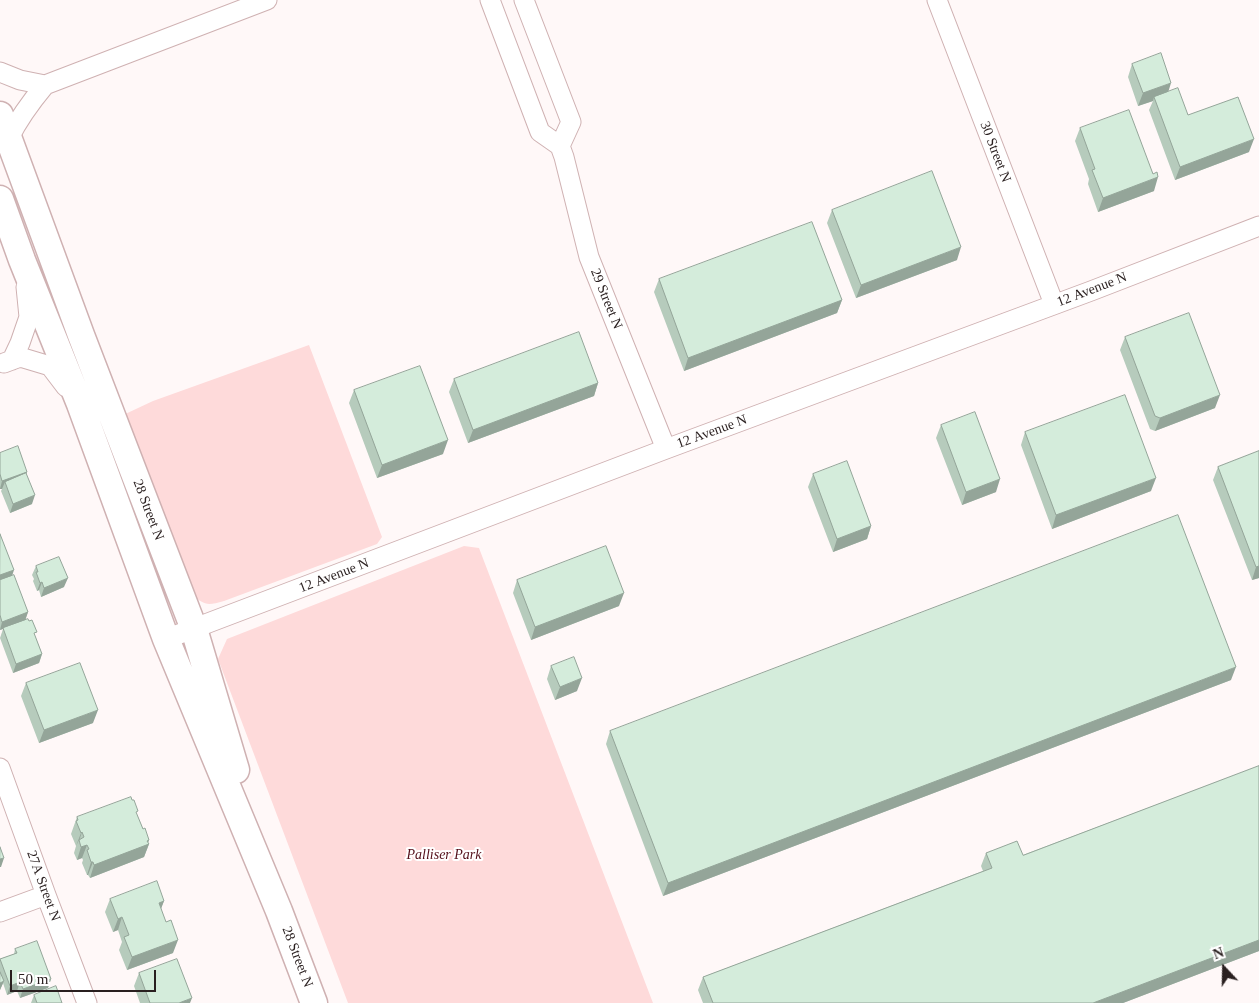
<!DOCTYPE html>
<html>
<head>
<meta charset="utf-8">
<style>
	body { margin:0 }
	#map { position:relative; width:1259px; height:1003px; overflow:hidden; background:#fff8f8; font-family:Georgia,serif }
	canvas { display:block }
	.north { position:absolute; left:1199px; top:943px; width:50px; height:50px; -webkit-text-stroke:4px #fff; paint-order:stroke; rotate:339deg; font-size:14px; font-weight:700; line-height:20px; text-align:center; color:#291f1f }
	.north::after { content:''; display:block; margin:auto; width:18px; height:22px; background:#291f1f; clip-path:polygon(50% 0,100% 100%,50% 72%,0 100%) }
	.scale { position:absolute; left:10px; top:970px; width:146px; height:22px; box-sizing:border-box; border:2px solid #291f1f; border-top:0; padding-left:6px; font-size:15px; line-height:18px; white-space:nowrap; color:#291f1f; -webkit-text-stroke:4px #fff; paint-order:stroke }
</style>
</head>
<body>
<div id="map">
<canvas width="1259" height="1003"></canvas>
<div class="north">N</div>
<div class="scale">50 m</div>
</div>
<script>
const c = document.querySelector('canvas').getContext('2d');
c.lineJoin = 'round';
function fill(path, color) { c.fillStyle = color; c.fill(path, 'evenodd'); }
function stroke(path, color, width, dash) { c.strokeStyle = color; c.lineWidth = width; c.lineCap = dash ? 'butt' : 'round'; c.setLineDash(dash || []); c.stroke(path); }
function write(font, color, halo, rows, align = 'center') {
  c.font = font + ' Georgia,serif'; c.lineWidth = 4; c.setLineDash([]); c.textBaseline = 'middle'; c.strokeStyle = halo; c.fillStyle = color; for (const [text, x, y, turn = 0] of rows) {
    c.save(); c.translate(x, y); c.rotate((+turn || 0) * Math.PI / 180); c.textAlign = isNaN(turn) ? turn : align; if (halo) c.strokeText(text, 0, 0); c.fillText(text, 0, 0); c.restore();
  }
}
fill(new Path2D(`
	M309 345 382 537 377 544 224 601C206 606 205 605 191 594L121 416 153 401Z
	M464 546 479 548 653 1003H348L218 659 227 639Z`), '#fedada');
const street = new Path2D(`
	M490 0 540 132 560 146
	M524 0 571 122 560 146
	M937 0 1054 304
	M0 72 20 80 45 85
	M9 138C19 118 30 103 45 85L267 0
	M560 146 564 157 589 257 666 449
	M12 360 20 343 29 317 26 287
	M4 363 20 357 50 366 66 387
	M166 639 666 449 1091 291 1259 226
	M0 768 46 895 87 1003
	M0 912 46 895`);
const secondary = new Path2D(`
	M0 115 81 335 194 629 236 770
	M0 199 22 260 80 404 166 639 279 911 314 1003`);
stroke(street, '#cfb1b2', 21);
stroke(secondary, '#cfb1b2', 29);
stroke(street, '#fff', 19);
stroke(secondary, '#fff', 26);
fill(new Path2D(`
	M1132 64 1168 92 1188 115 1249 152 1175 180 1149 110 1153 101 1138 106 1128 77Z
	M1080 128 1154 191 1098 212 1088 184 1089 179 1075 141Z
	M832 210 957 260 856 298 827 223Z
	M659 279 842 300 837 313 684 371 654 292Z
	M1125 337 1215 408 1155 431 1150 429 1120 350Z
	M454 379 598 383 594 396 468 443 449 392Z
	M354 390 443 454 377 478 349 403Z
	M941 425 996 492 962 505 936 438Z
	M1025 432 1151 491 1052 529 1021 445Z
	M1259 451V578L1252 580 1213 480 1218 467Z
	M0 453 27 472 26 474 32 504 10 513 1 491 2 489H0Z
	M813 474 871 526 867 539 833 552 808 487Z
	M0 534 12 576 28 612 25 620 35 636 42 654 39 663 13 673 0 638 3 629 0 630Z
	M36 566 64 587 41 597 39 590 37 591 33 581 34 579 32 575Z
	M517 580 619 606 531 640 513 593Z
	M551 666 577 691 555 700 547 679Z
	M1231 680 663 896 606 744 610 731Z
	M26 683 93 723 39 743 21 696Z
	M1259 766V951L1123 1003H703L698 990 703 977 983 871 981 866 986 853 1023 855Z
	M137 815 143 829 149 840 148 843 149 844 144 857 90 878 88 875H87L82 863 83 860 82 858 77 860 74 853 76 846 71 834 77 817Z
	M110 899 164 901 161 908 173 953 127 970 119 950 122 942 118 930 113 932 105 912Z
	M15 949 51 979 48 988 20 998 17 991 7 995 3 983 0 990V959L14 954Z
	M139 973 190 1003H140L134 986Z
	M34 995 62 1003H31Z`), '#b6cbbc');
fill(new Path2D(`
	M1171 83 1167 96 1154 97 1153 101 1138 106 1143 93Z
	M1254 139 1249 152 1175 180 1180 167Z
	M1158 177 1154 191 1098 212 1103 198Z
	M961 247 957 260 856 298 861 285Z
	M842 300 837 313 684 371 688 358Z
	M598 383 594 396 468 443 473 430Z
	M1220 395 1215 408 1155 431 1160 418Z
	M448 440 443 454 377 478 382 465Z
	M27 472 24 481 5 482 2 489H0L2 481Z
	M1156 478 1151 491 1052 529 1056 515Z
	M1000 479 996 492 962 505 966 492Z
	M35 495 32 504 10 513 13 504Z
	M871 526 867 539 833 552 837 539Z
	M1259 566V578L1252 580 1256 567Z
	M14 570 11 579 0 583V575Z
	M68 578 64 587 41 597 44 588Z
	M42 582 39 590 37 591 40 583Z
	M624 593 619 606 531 640 535 627Z
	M28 612 25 621 0 630 2 622Z
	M42 654 39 663 13 673 16 664Z
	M1236 667 1231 680 663 896 668 883Z
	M582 678 577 691 555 700 560 687Z
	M98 710 93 723 39 743 44 730Z
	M82 832 79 841V840L76 846 81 833Z
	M149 840 147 845 149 844 144 857 90 878 94 865Z
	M87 845 82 858 77 860 81 847Z
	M4 858 1 867H0V859Z
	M91 862H93L88 875H87Z
	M164 901 159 914V903Z
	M122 917 118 930 113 932 118 919Z
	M178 940 173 953 127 970 132 957Z
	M1259 940V951L1123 1003H1093Z
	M51 979 48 988 20 998 23 989Z
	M4 981 0 990V983Z
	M20 982 17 991 7 995 10 986Z
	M192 998 190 1003H179Z`), '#94a599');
const building = new Path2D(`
	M1161 53 1171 83 1143 93 1132 64Z
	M1178 88 1188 115 1238 97 1254 139 1180 167 1154 97Z
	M1129 110 1153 174 1157 172 1158 177 1103 198 1092 170 1095 169 1080 128Z
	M932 171 961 247 861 285 832 210Z
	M812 222 842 300 688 358 659 279Z
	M1189 313 1220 395 1160 418 1155 416 1125 337Z
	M579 332 598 383 473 430 454 379Z
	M420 366 448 440 382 465 354 390Z
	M1125 395 1156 478 1056 515 1025 432Z
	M975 412 1000 479 966 492 941 425Z
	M18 446 27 472 2 481 0 474V453Z
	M1259 451V566L1256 567 1218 467Z
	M847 461 871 526 837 539 813 474Z
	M26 473 35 495 13 504 5 482Z
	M1178 515 1236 667 668 883 610 731Z
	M0 534 14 570 0 575Z
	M606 546 624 593 535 627 517 580Z
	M59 557 68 578 44 588 42 582 40 583 36 572H38L36 566Z
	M14 575 28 612 2 622 0 615V580Z
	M28 619 29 621 32 620 37 632 34 633 42 654 16 664 3 628Z
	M574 657 582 678 560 687 551 666Z
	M80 663 98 710 44 730 26 683Z
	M1259 766V940L1093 1003H713L703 977 992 868 986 853 1017 841 1023 855Z
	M131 797 132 800H134L138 811 136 812 143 829 145 828 149 840 147 841 149 844 94 865 93 862H91L87 850 89 849 87 845 81 847 79 840 84 837 82 832 81 833 76 821 78 820 77 817Z
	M0 847 4 858 0 859Z
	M157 881 164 901 159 903 166 922 171 920 178 940 132 957 124 937 129 935 122 917 118 919 110 899Z
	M37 941 51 979 23 989 20 982 10 986 0 959 17 953 15 949Z
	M177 959 192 998 179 1003H150L139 973Z
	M0 972 4 981 0 983Z
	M56 986 62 1003H37L34 995Z`);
fill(building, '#d4ecdb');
stroke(building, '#94a599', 1);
write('14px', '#291f1f', '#fff', [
	["30 Street N",995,152,69],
	["12 Avenue N",1092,290,-21],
	["29 Street N",606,299,68],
	["12 Avenue N",712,432,-20],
	["28 Street N",148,510,69],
	["12 Avenue N",334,576,-21],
	["27A Street N",43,886,70],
	["28 Street N",297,957,69]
]);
write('italic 14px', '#530e19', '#fff', [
	["Palliser Park",444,855]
]);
</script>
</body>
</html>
